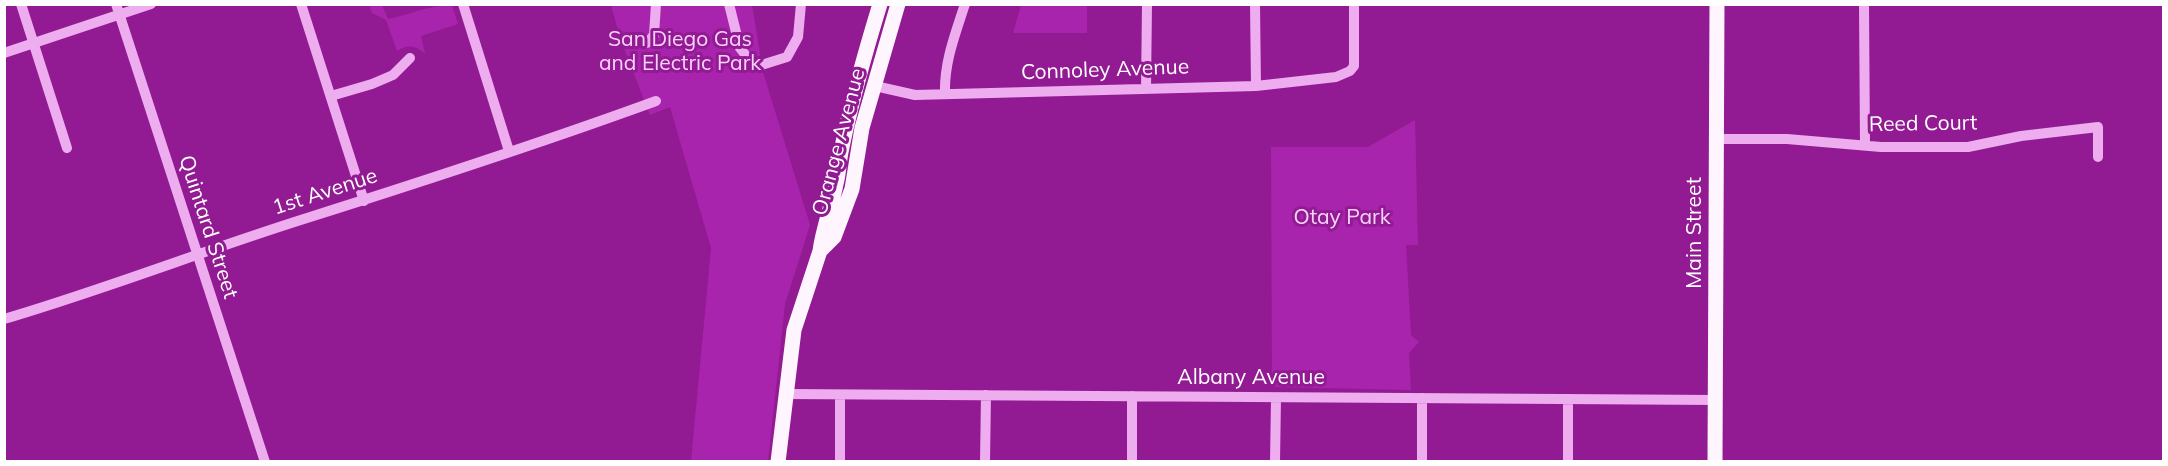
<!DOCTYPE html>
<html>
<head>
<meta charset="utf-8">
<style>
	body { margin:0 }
	#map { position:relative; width:2168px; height:466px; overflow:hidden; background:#921b93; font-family:Mulish,sans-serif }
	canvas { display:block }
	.frame { position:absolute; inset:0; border:6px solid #fff; pointer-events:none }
</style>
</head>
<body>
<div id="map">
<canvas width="2168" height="466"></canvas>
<div class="frame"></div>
</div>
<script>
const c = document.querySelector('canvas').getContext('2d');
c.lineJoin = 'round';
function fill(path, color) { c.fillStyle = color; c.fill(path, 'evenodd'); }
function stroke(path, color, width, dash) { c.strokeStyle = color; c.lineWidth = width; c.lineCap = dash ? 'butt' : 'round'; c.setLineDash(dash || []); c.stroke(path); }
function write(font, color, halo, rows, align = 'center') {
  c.font = font + ' Mulish,sans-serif'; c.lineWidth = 6; c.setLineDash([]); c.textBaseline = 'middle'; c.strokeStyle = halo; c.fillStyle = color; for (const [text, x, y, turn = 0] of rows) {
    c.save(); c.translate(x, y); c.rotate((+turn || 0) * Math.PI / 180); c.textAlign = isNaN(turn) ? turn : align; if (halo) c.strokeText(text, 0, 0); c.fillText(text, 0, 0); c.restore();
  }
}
fill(new Path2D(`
	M369 5H382L388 19C408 15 433 4 452 5L458 24 421 36 425 54C417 45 407 44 397 51L386 20 372 13Z
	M611 5H752L763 72 810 225 785 304 768 461H691L711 248 670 107 650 115 621 41Z
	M1021 5H1087V33H1013Z
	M1415 120 1418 245H1406L1411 335 1419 342 1409 353 1411 390 1272 387 1271 147H1368Z`), '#a924ac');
stroke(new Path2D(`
	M21 4 67 148
	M116 4 265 462
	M301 4 364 201
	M463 4 509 151
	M729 4 740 48 755 67 787 57 798 37 801 4
	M1255 4 1256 86
	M1864 4 1865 145
	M647 43 654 35 656 4
	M4 53 151 4
	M875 86 915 95 1256 86 1336 77 1350 71 1354 66V4
	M1146 89 1147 4
	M945 94C944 62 955 35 965 4
	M331 96 372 84 393 75 410 58
	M1717 139H1787L1881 147H1968L2021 136 2098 127V157
	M4 319C106 289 205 250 307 218 424 181 541 143 656 101
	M786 394 1716 400
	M840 395V462
	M1568 399V462
	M985 462 986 395
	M1132 462V396
	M1275 462 1276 398
	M1422 462V398`), '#edadef', 10);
stroke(new Path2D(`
	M820 251C823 228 832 206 836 184 839 173 839 162 841 152 851 102 865 53 880 4
	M778 462 794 330 820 251 834 237 852 189 862 128 898 4
	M1715 462 1717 4`), '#fff5ff', 15);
write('21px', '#fad3fb', '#921b93', [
	["San Diego Gas",680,40],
	["and Electric Park",680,64],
	["Otay Park",1342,218]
]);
write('21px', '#fff', '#921b93', [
	["Connoley Avenue",1105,70,-2],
	["Reed Court",1923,124,-1],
	["Orange Avenue",839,142,-75],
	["1st Avenue",325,192,-18],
	["Quintard Street",208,227,72],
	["Main Street",1695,233,-90],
	["Albany Avenue",1251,378]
]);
</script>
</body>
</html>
